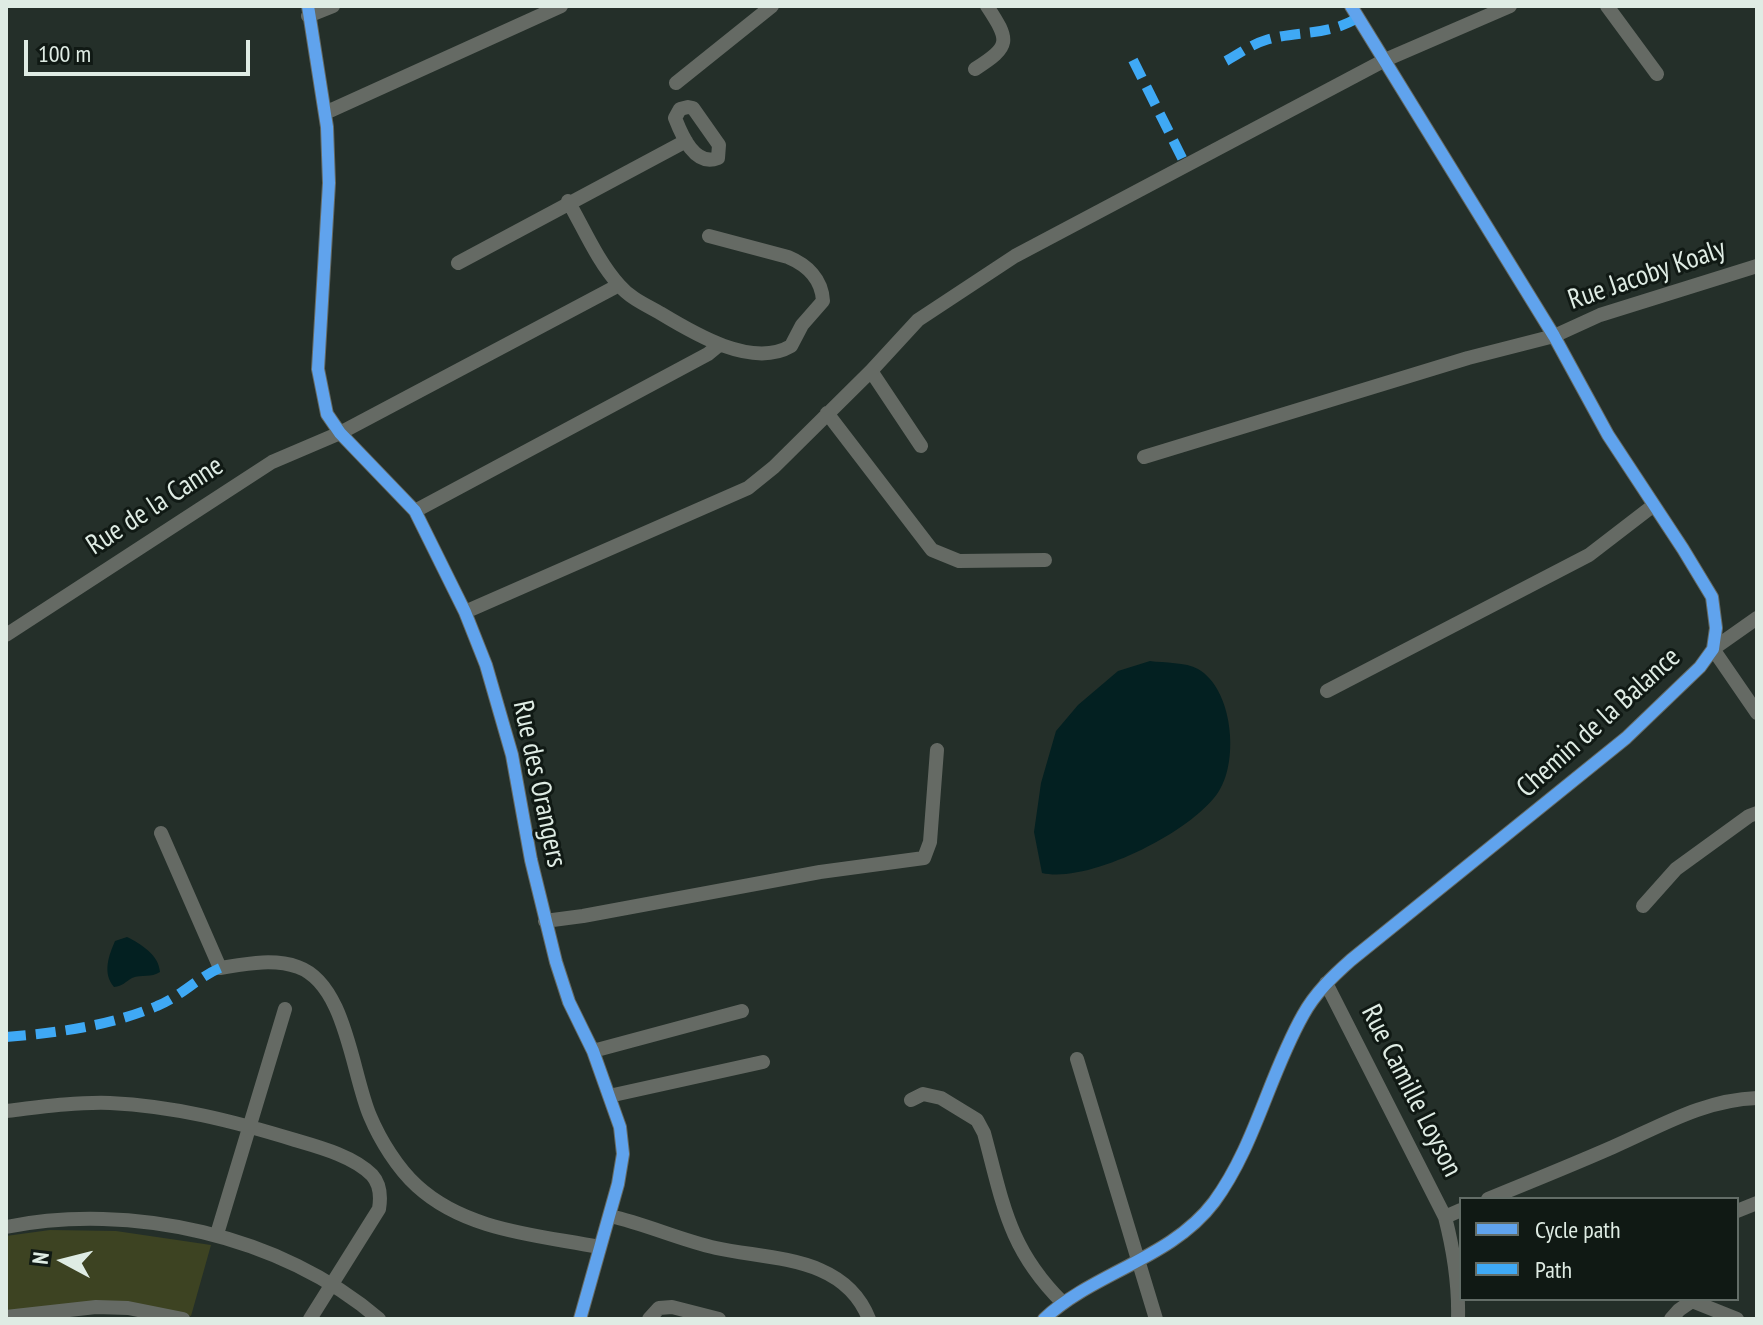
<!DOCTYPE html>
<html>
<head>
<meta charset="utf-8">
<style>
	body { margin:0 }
	#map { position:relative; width:1763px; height:1325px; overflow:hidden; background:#242f29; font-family:"PT Sans Narrow",sans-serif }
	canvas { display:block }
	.frame { position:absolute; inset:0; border:8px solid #dfece4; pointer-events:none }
	.legend { position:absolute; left:1459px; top:1197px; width:280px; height:104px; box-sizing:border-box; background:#101914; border:2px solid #636d67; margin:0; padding:10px 14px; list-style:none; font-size:24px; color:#dfece4 }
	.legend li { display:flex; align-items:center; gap:16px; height:40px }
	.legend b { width:40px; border:2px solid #636d67 }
	.north { position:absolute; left:24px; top:1221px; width:80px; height:80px; -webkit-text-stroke:6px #101914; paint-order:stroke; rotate:277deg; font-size:22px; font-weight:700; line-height:32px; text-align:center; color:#dfece4 }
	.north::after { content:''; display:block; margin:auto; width:28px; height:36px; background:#dfece4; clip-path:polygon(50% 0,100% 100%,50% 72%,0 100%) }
	.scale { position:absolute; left:24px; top:40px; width:226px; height:36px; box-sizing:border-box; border:4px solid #dfece4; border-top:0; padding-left:10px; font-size:24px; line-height:28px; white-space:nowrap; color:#dfece4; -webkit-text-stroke:6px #101914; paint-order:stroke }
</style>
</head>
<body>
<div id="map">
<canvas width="1763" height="1325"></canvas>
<div class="frame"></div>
<ul class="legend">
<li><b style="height:10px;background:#60a3ed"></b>Cycle path</li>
<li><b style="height:10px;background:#3fa9f5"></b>Path</li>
</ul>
<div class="north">N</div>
<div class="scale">100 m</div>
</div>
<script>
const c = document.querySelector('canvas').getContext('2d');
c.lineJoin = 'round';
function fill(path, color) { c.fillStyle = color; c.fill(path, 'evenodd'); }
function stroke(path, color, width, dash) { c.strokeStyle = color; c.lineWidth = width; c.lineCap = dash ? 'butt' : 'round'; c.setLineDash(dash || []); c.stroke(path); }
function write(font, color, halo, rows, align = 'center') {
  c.font = font + ' "PT Sans Narrow",sans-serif'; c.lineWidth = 6; c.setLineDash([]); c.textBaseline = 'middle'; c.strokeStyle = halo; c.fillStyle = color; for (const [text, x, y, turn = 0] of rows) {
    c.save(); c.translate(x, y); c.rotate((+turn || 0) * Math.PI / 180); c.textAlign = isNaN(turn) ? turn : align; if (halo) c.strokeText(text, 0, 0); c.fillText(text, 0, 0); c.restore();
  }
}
fill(new Path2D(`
	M50 1230 116 1231 211 1245 191 1316 137 1304 6 1311V1236Z`), '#3d4322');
fill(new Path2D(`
	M1150 661C1164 663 1186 662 1198 669 1233 689 1239 760 1219 791 1194 831 1089 884 1042 873L1034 832 1041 783 1056 731 1078 705 1118 671Z
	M127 937C141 944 159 955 160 972 151 978 142 974 132 978 125 982 123 986 114 987 102 973 109 955 115 941Z`), '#032021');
stroke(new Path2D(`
	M308 6 327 127 329 183 318 369 327 414 340 433 415 511 465 612 486 665 512 755 531 860 556 962 569 1002 593 1051 620 1127 623 1154 618 1184 580 1319
	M1607 6 1657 74
	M308 16 333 6
	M975 69C1011 46 1010 41 987 6
	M676 83 772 6
	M688 107 693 108 719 145 718 158C695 167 682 136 675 118L680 109Z
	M325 113 561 6
	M568 201C584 229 598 262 619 285 630 298 646 305 660 313 693 333 752 369 791 346L802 325 823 301C822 279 807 265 788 257L709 236
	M458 263 686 141
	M871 371 921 446
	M827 413 932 550 959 561 1045 560
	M1144 457 1468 358 1554 336 1600 315 1757 266
	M415 511 708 354 719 345
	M465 612 748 488 774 467 871 371 918 320 1015 256 1385 60 1510 6
	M1757 618 1713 649 1757 713
	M6 635 272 462 340 433 619 285
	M1327 691 1589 555 1654 505
	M161 833 220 968C245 964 273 958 298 967 346 984 352 1074 370 1116 380 1140 398 1169 417 1186 466 1231 538 1235 599 1247
	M1643 906 1676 869 1749 816 1757 813
	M545 921 583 916 820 872 924 858 930 842 937 750
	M1326 983 1445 1217C1454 1252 1459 1283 1458 1319
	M593 1051 742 1011
	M1077 1059 1156 1319
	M609 1096 763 1062
	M911 1100 923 1094 941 1098 977 1120 984 1133C1003 1203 1008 1248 1062 1302
	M6 1111C40 1107 75 1102 110 1103 174 1106 233 1121 295 1140 319 1147 353 1156 372 1175 381 1185 381 1197 379 1209L310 1319
	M1488 1199C1530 1182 1572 1165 1613 1147 1661 1126 1703 1100 1757 1098
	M1737 1211 1757 1203
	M610 1216C646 1224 680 1240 716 1248 770 1260 844 1255 869 1319
	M1445 1217 1461 1210
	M6 1227C130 1202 282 1235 379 1319
	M217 1234 285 1009
	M6 1317 96 1307 128 1308 183 1319
	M649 1319 659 1308 672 1307 719 1319
	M1044 1319C1094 1272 1171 1259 1214 1202 1255 1146 1269 1075 1303 1015 1315 993 1333 976 1351 960L1626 738 1700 667 1713 649 1716 628 1712 597 1683 549 1608 435 1554 336 1351 6
	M1671 1319 1679 1310 1692 1301 1737 1319`), '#656a64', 14);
stroke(new Path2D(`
	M1133 60 1185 164
	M1226 61C1239 54 1252 44 1266 40 1299 30 1324 37 1358 18
	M6 1037C56 1033 110 1026 157 1006 180 997 197 978 220 968`), '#3fa9f5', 10, [20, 10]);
stroke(new Path2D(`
	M308 6 327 127 329 183 318 369 327 414 340 433 415 511 465 612 486 665 512 755 531 860 556 962 569 1002 593 1051 620 1127 623 1154 618 1184 580 1319
	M1044 1319C1094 1272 1171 1259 1214 1202 1255 1146 1269 1075 1303 1015 1315 993 1333 976 1351 960L1626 738 1700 667 1713 649 1716 628 1712 597 1683 549 1608 435 1554 336 1351 6`), '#60a3ed', 12);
write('28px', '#dfece4', '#101914', [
	["Rue Jacoby Koaly",1647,275,-19],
	["Rue de la Canne",155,506,-33],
	["Chemin de la Balance",1599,723,-42],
	["Rue des Orangers",539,784,78],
	["Rue Camille Loyson",1411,1091,63]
]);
</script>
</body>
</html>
